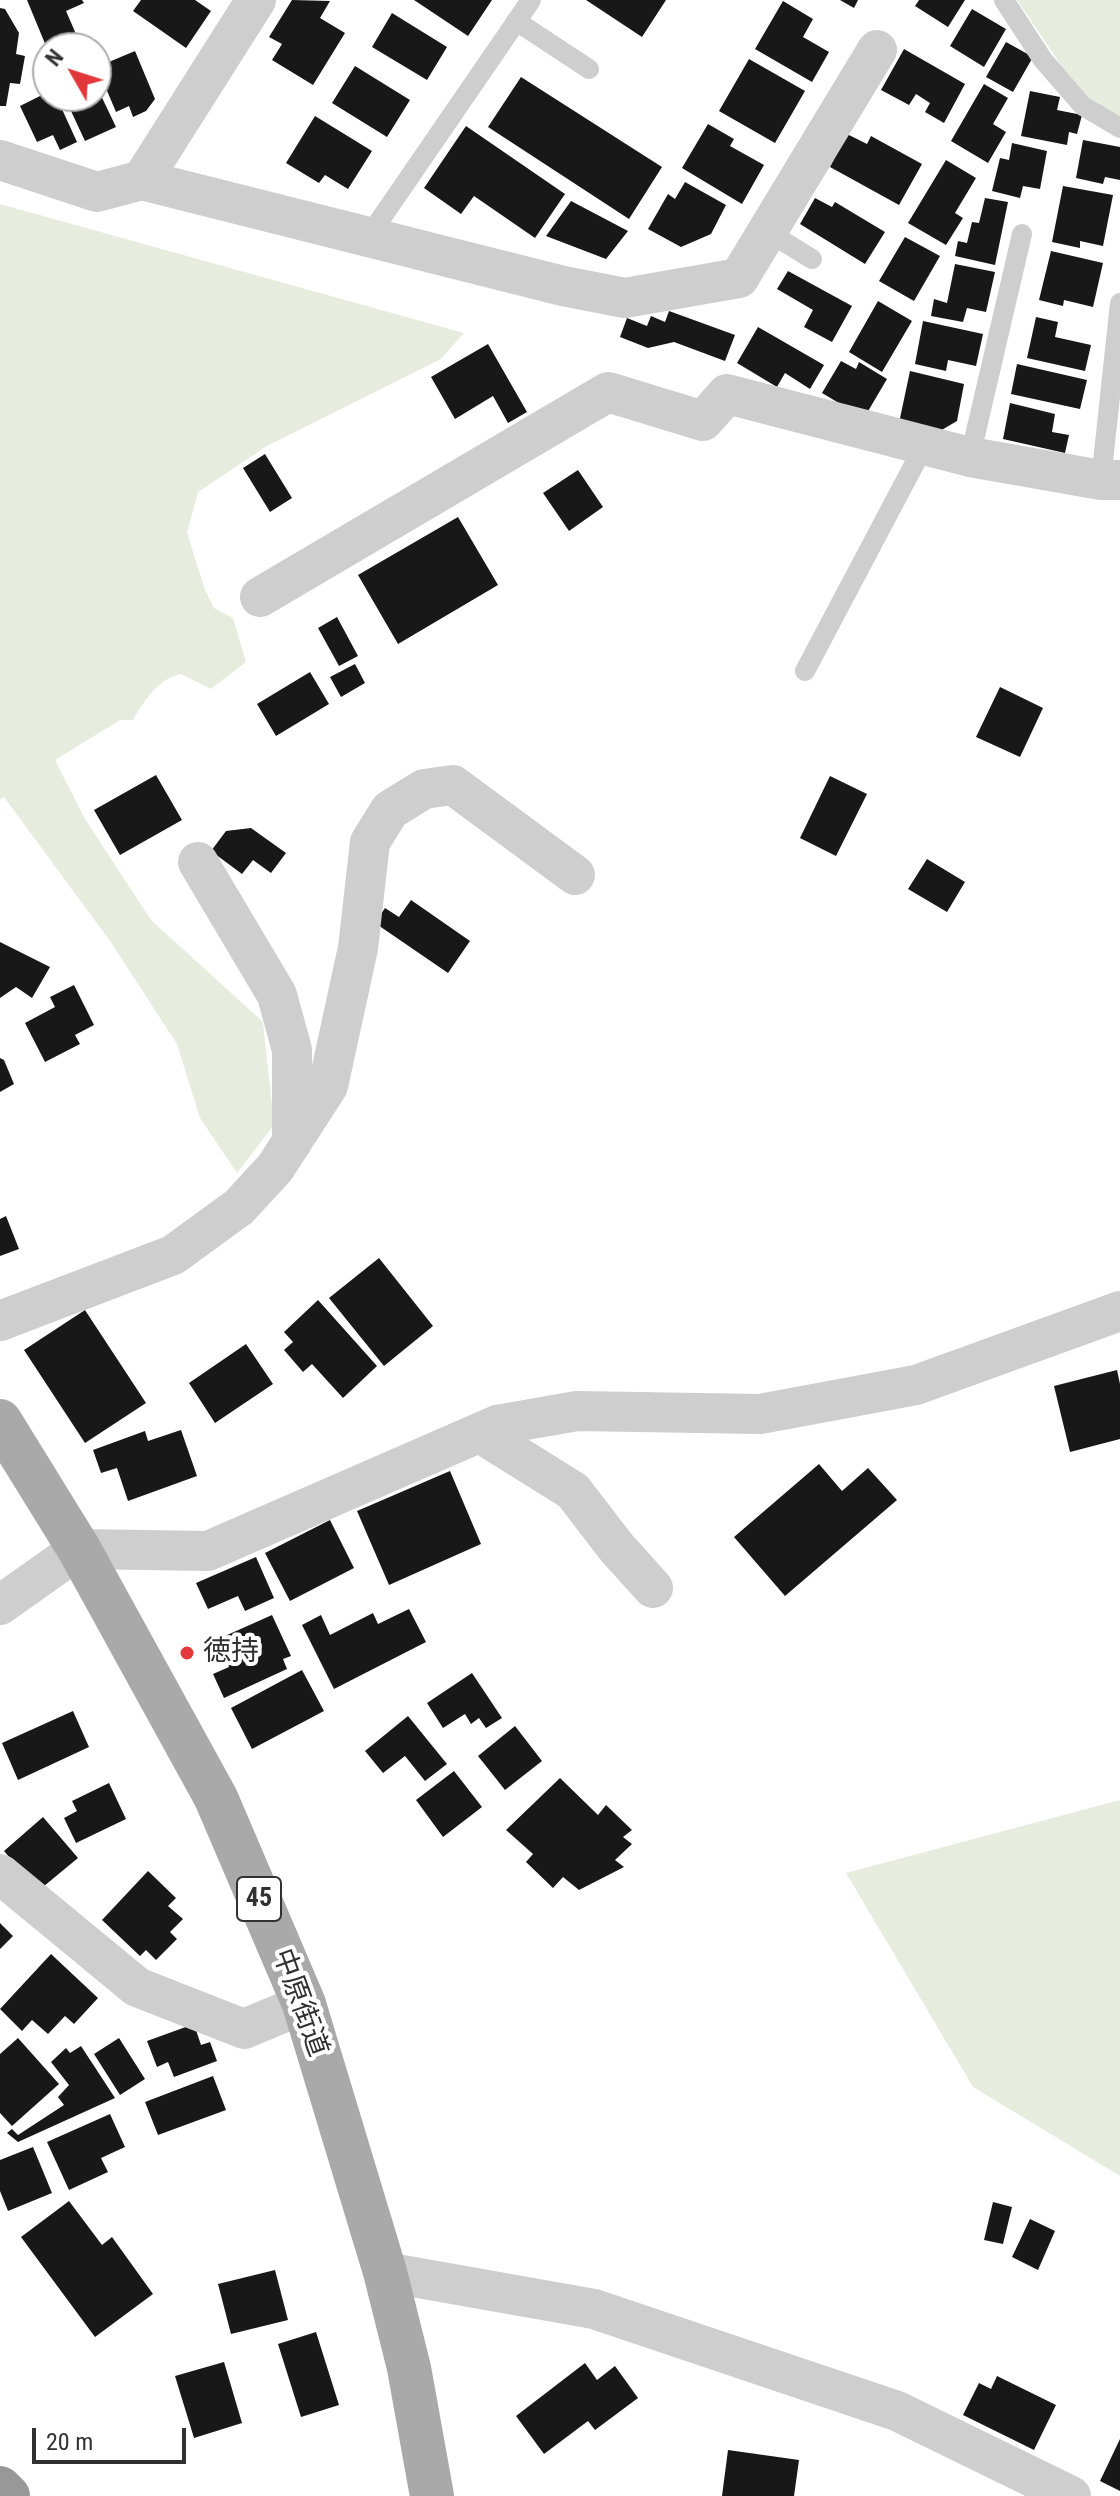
<!DOCTYPE html>
<html>
<head>
<meta charset="utf-8">
<style>
	body { margin:0 }
	#map { position:relative; width:1120px; height:2496px; overflow:hidden; background:#fff; font-family:"Roboto Condensed",sans-serif }
	canvas { display:block }
	.north { position:absolute; left:32px; top:32px; width:80px; height:80px; box-sizing:border-box; background:#fff; border:2px solid #adadad; border-radius:50%; rotate:309deg; font-size:22px; font-weight:700; line-height:32px; text-align:center; color:#313131 }
	.north::after { content:''; display:block; margin:auto; width:28px; height:36px; background:#e2383b; clip-path:polygon(50% 0,100% 100%,50% 72%,0 100%) }
	.scale { position:absolute; left:32px; top:2428px; width:154px; height:36px; box-sizing:border-box; border:4px solid #313131; border-top:0; padding-left:10px; font-size:24px; line-height:28px; white-space:nowrap; color:#313131; -webkit-text-stroke:6px #fff; paint-order:stroke }
</style>
</head>
<body>
<div id="map">
<canvas width="1120" height="2496"></canvas>
<div class="north">N</div>
<div class="scale">20 m</div>
</div>
<script>
const c = document.querySelector('canvas').getContext('2d');
c.lineJoin = 'round';
function fill(path, color) { c.fillStyle = color; c.fill(path, 'evenodd'); }
function stroke(path, color, width, dash) { c.strokeStyle = color; c.lineWidth = width; c.lineCap = dash ? 'butt' : 'round'; c.setLineDash(dash || []); c.stroke(path); }
function write(font, color, halo, rows, align = 'center') {
  c.font = font + ' "Roboto Condensed","Noto Sans JP",sans-serif'; c.lineWidth = 8; c.setLineDash([]); c.textBaseline = 'middle'; c.strokeStyle = halo; c.fillStyle = color; for (const [text, x, y, turn = 0] of rows) {
    c.save(); c.translate(x, y); c.rotate((+turn || 0) * Math.PI / 180); c.textAlign = isNaN(turn) ? turn : align; if (halo) c.strokeText(text, 0, 0); c.fillText(text, 0, 0); c.restore();
  }
}
fill(new Path2D(`
	M1017 0H1120V120L1102 112 1063 68Z
	M0 204 464 333 441 359 267 446 198 492 187 533 205 590 214 608 233 618 246 662 211 689 181 674C158 679 145 700 133 720H120L55 760 85 819 151 920 263 1022 274 1125 237 1173 200 1118 177 1044 110 941 4 797 0 799Z
	M1120 1800V2176L973 2087 846 1873Z`), '#e6eddf');
fill(new Path2D(`
	M27 0H82L84 3 66 11 76 34 46 46Z
	M141 0H195L211 11 186 48 133 11Z
	M292 0 330 1 320 18 345 33 313 85 272 60 282 44 269 37Z
	M414 0H492L468 36Z
	M586 0H666L642 37Z
	M840 0H858L854 8Z
	M919 0H965L948 27 915 6Z
	M783 1 813 19 803 37 829 52 812 82 755 49Z
	M0 8 5 9 19 33 16 54 25 56 20 84 10 83 6 106H0Z
	M972 9 1006 29 984 67 950 46Z
	M392 13 447 47 427 80 372 47Z
	M1006 42 1033 57 1013 92 986 77Z
	M904 49 965 84 944 123 925 112 930 103 916 94 909 105 881 90Z
	M135 51 155 99 146 111 133 117 129 106 116 112 97 67Z
	M749 59 805 91 775 143 719 111Z
	M355 66 410 100 387 137 332 103Z
	M521 77 662 167 629 219 488 127Z
	M984 84 1008 98 993 124 1006 132 988 163 951 141Z
	M96 85 116 127 85 141 64 96H96Z
	M1030 91 1060 97 1057 110 1082 115 1077 134 1069 132 1067 145 1021 136Z
	M48 92V96H56L77 142 60 150 53 135 37 142 20 106Z
	M315 116 372 151 348 189 325 175 319 183 286 163Z
	M708 124 734 139 730 146 764 165 742 204 682 168Z
	M466 126 565 194 535 238 474 196 461 214 424 188Z
	M847 134 867 144 871 136 922 164 899 205 830 167Z
	M1083 140 1120 147V180L1105 177 1103 184 1076 178Z
	M1012 143 1047 151 1040 189 1023 186 1020 198 992 191 1000 158 1009 160Z
	M946 160 976 178 955 213 963 218 946 245 908 223Z
	M685 182 726 205 711 234 681 247 648 229 668 194 675 199Z
	M1063 186 1113 195 1103 246 1080 241V248L1052 242Z
	M815 198 832 207 835 202 885 232 865 264 800 224Z
	M985 198 1008 202 995 265 955 256 958 241 967 243 972 222 979 223Z
	M571 201 628 231 606 259 546 236Z
	M905 237 940 256 914 301 879 281Z
	M1051 251 1103 263 1093 307 1064 300 1063 306 1039 300Z
	M955 264 995 272 986 312 967 308 963 322 931 316 934 299 947 303Z
	M788 271 852 306 832 342 804 327 813 310 777 289Z
	M878 301 912 321 882 372 849 352Z
	M669 311 735 335 725 361 674 342 648 348 620 337 627 318 647 326 651 316 665 322Z
	M1036 317 1058 322 1055 337 1091 345 1085 371 1027 358Z
	M923 321 983 334 976 366 948 360 946 371 915 364Z
	M758 327 824 365 810 389 785 373 777 387 737 363Z
	M488 344 527 412 508 423 493 396 455 419 431 377Z
	M841 361 856 369 859 362 887 379 864 418 822 393Z
	M1017 364 1087 380 1080 409 1011 394Z
	M910 371 964 384 957 421 940 431 899 423Z
	M1010 403 1055 414 1052 432 1069 435 1065 453 1003 439Z
	M265 454 292 498 270 512 243 468Z
	M578 470 603 507 569 531 543 493Z
	M458 517 498 585 398 644 358 575Z
	M337 617 358 656 339 666 318 628Z
	M355 664 365 683 341 697 330 677Z
	M310 672 329 704 276 736 257 704Z
	M1000 687 1043 708 1020 757 976 737Z
	M156 775 182 820 120 855 94 810Z
	M830 776 867 794 836 856 800 838Z
	M251 828 286 853 271 873 253 860 242 874 211 851 226 831Z
	M927 859 965 882 947 912 908 889Z
	M411 900 470 941 448 973 375 923 385 908 399 917Z
	M0 942 50 967 32 998 16 987 0 998Z
	M74 985 94 1025 75 1035 80 1044 45 1062 25 1023 55 1007 50 997Z
	M0 1058 4 1060 14 1084 0 1092Z
	M6 1216 19 1249 0 1256V1219Z
	M379 1258 433 1326 384 1366 329 1298Z
	M318 1300 377 1366 343 1398 312 1364 303 1372 284 1350 293 1342 284 1332Z
	M85 1310 146 1403 85 1443 24 1350Z
	M246 1344 273 1384 215 1423 189 1383Z
	M1117 1370 1120 1384V1439L1070 1452 1054 1386Z
	M181 1430 197 1476 128 1501 117 1468 101 1473 93 1450 145 1431 148 1441Z
	M819 1464 842 1491 868 1468 897 1500 785 1596 734 1537Z
	M450 1471 481 1544 389 1585 357 1511Z
	M330 1520 354 1568 290 1601 265 1553Z
	M256 1557 274 1598 245 1611 238 1596 208 1609 196 1583Z
	M409 1609 426 1642 334 1689 302 1625 321 1615 330 1635 373 1613 378 1624Z
	M272 1615 291 1656 283 1659 287 1669 224 1698 213 1674 229 1667 216 1640Z
	M302 1670 324 1711 252 1749 231 1708Z
	M472 1673 502 1718 486 1728 479 1718 471 1724 465 1714 443 1728 427 1703Z
	M73 1711 89 1747 18 1780 2 1743Z
	M408 1716 447 1764 425 1781 405 1756 383 1773 365 1751Z
	M515 1726 542 1761 505 1790 478 1756Z
	M454 1771 482 1807 443 1837 416 1800Z
	M560 1778 598 1815 606 1805 632 1830 623 1837 632 1844 615 1860 624 1867 579 1890 563 1877 553 1888 526 1862 533 1854 506 1830Z
	M109 1783 126 1819 76 1843 64 1818 77 1811 72 1801Z
	M43 1817 78 1858 38 1891 4 1851Z
	M148 1871 176 1898 168 1906 183 1919 170 1932 177 1939 156 1960 146 1950 140 1956 102 1920Z
	M0 1923 13 1936 0 1949Z
	M51 1954 98 1998 74 2024 65 2016 48 2034 32 2020 22 2031 0 2009Z
	M194 2024 201 2045 210 2042 217 2061 174 2077 168 2062 157 2067 147 2041Z
	M18 2038 59 2084 12 2126 0 2113V2054Z
	M119 2038 145 2079 120 2095 94 2054Z
	M81 2046 115 2098 18 2142 7 2133 12 2129 18 2135 64 2105 58 2097 69 2085 51 2062 66 2048 70 2053Z
	M213 2076 226 2110 158 2135 145 2102Z
	M110 2114 125 2147 101 2158 108 2172 69 2190 47 2142Z
	M33 2147 52 2193 8 2211 0 2191V2160Z
	M69 2201 102 2245 112 2237 153 2294 95 2337 21 2237Z
	M993 2202 1012 2207 1003 2244 984 2240Z
	M1030 2219 1055 2231 1038 2270 1012 2257Z
	M275 2270 288 2320 231 2334 218 2284Z
	M316 2332 339 2405 301 2417 278 2344Z
	M224 2362 242 2423 194 2438 175 2376Z
	M585 2363 597 2380 615 2366 638 2398 595 2430 588 2421 544 2454 516 2416Z
	M997 2376 1056 2405 1034 2450 963 2415 979 2383 991 2389Z
	M1120 2439V2491L1100 2481Z
	M728 2450 799 2460 794 2496H722Z`), '#181818');
stroke(new Path2D(`
	M1004 0 1043 60 1083 106 1120 128
	M516 21 589 69
	M768 232 812 259
	M369 236 531 0
	M970 457 1022 234
	M1101 480 1120 303
	M805 671 924 446`), '#cecece', 20);
stroke(new Path2D(`
	M0 160 97 192 142 180 563 286 625 298 739 278 877 50
	M142 180 256 0
	M260 597 608 392 703 421 727 394 970 457 1101 480H1120
	M198 862 277 995 292 1050V1142
	M0 1321 173 1255 239 1207 275 1168 328 1086 358 948 370 842 390 810 424 789 453 785 575 875
	M480 1433 573 1491 616 1547 653 1588
	M0 1605 79 1549 208 1551 497 1425 577 1411 760 1414 916 1385 1120 1311
	M0 1874 137 1987 244 2029 304 2004
	M385 2272 594 2309 897 2411 1071 2496`), '#cecece', 40);
stroke(new Path2D(`
	M0 1421 79 1549 216 1798 304 2004 385 2272 409 2368 432 2496`), '#a9a9a9', 44);
stroke(new Path2D(`
	M0 2488 8 2496`), '#989898', 44);
for (const [x, y, r, color] of [
	[187,1653,8,"#e2383b"]
]) { const dot = new Path2D(); dot.arc(x, y, r, 0, 2 * Math.PI); c.fillStyle = color; c.fill(dot); stroke(dot, '#fff', 3); }
for (const [x, y, w] of [
	[259,1899,44]
]) { const box = new Path2D(); box.roundRect(x - w / 2, y - 22, w, 44, 6); c.fillStyle = '#fff'; c.fill(box); stroke(box, '#313131', 2); }
write('bold 26px', '#313131', null, [
	["45",259,1899]
]);
write('28px', '#313131', '#fff', [
	["徳持",203,1653]
], 'left');
write('28px', '#313131', '#fff', [
	["中原街道",299,2003,70]
]);
</script>
</body>
</html>
